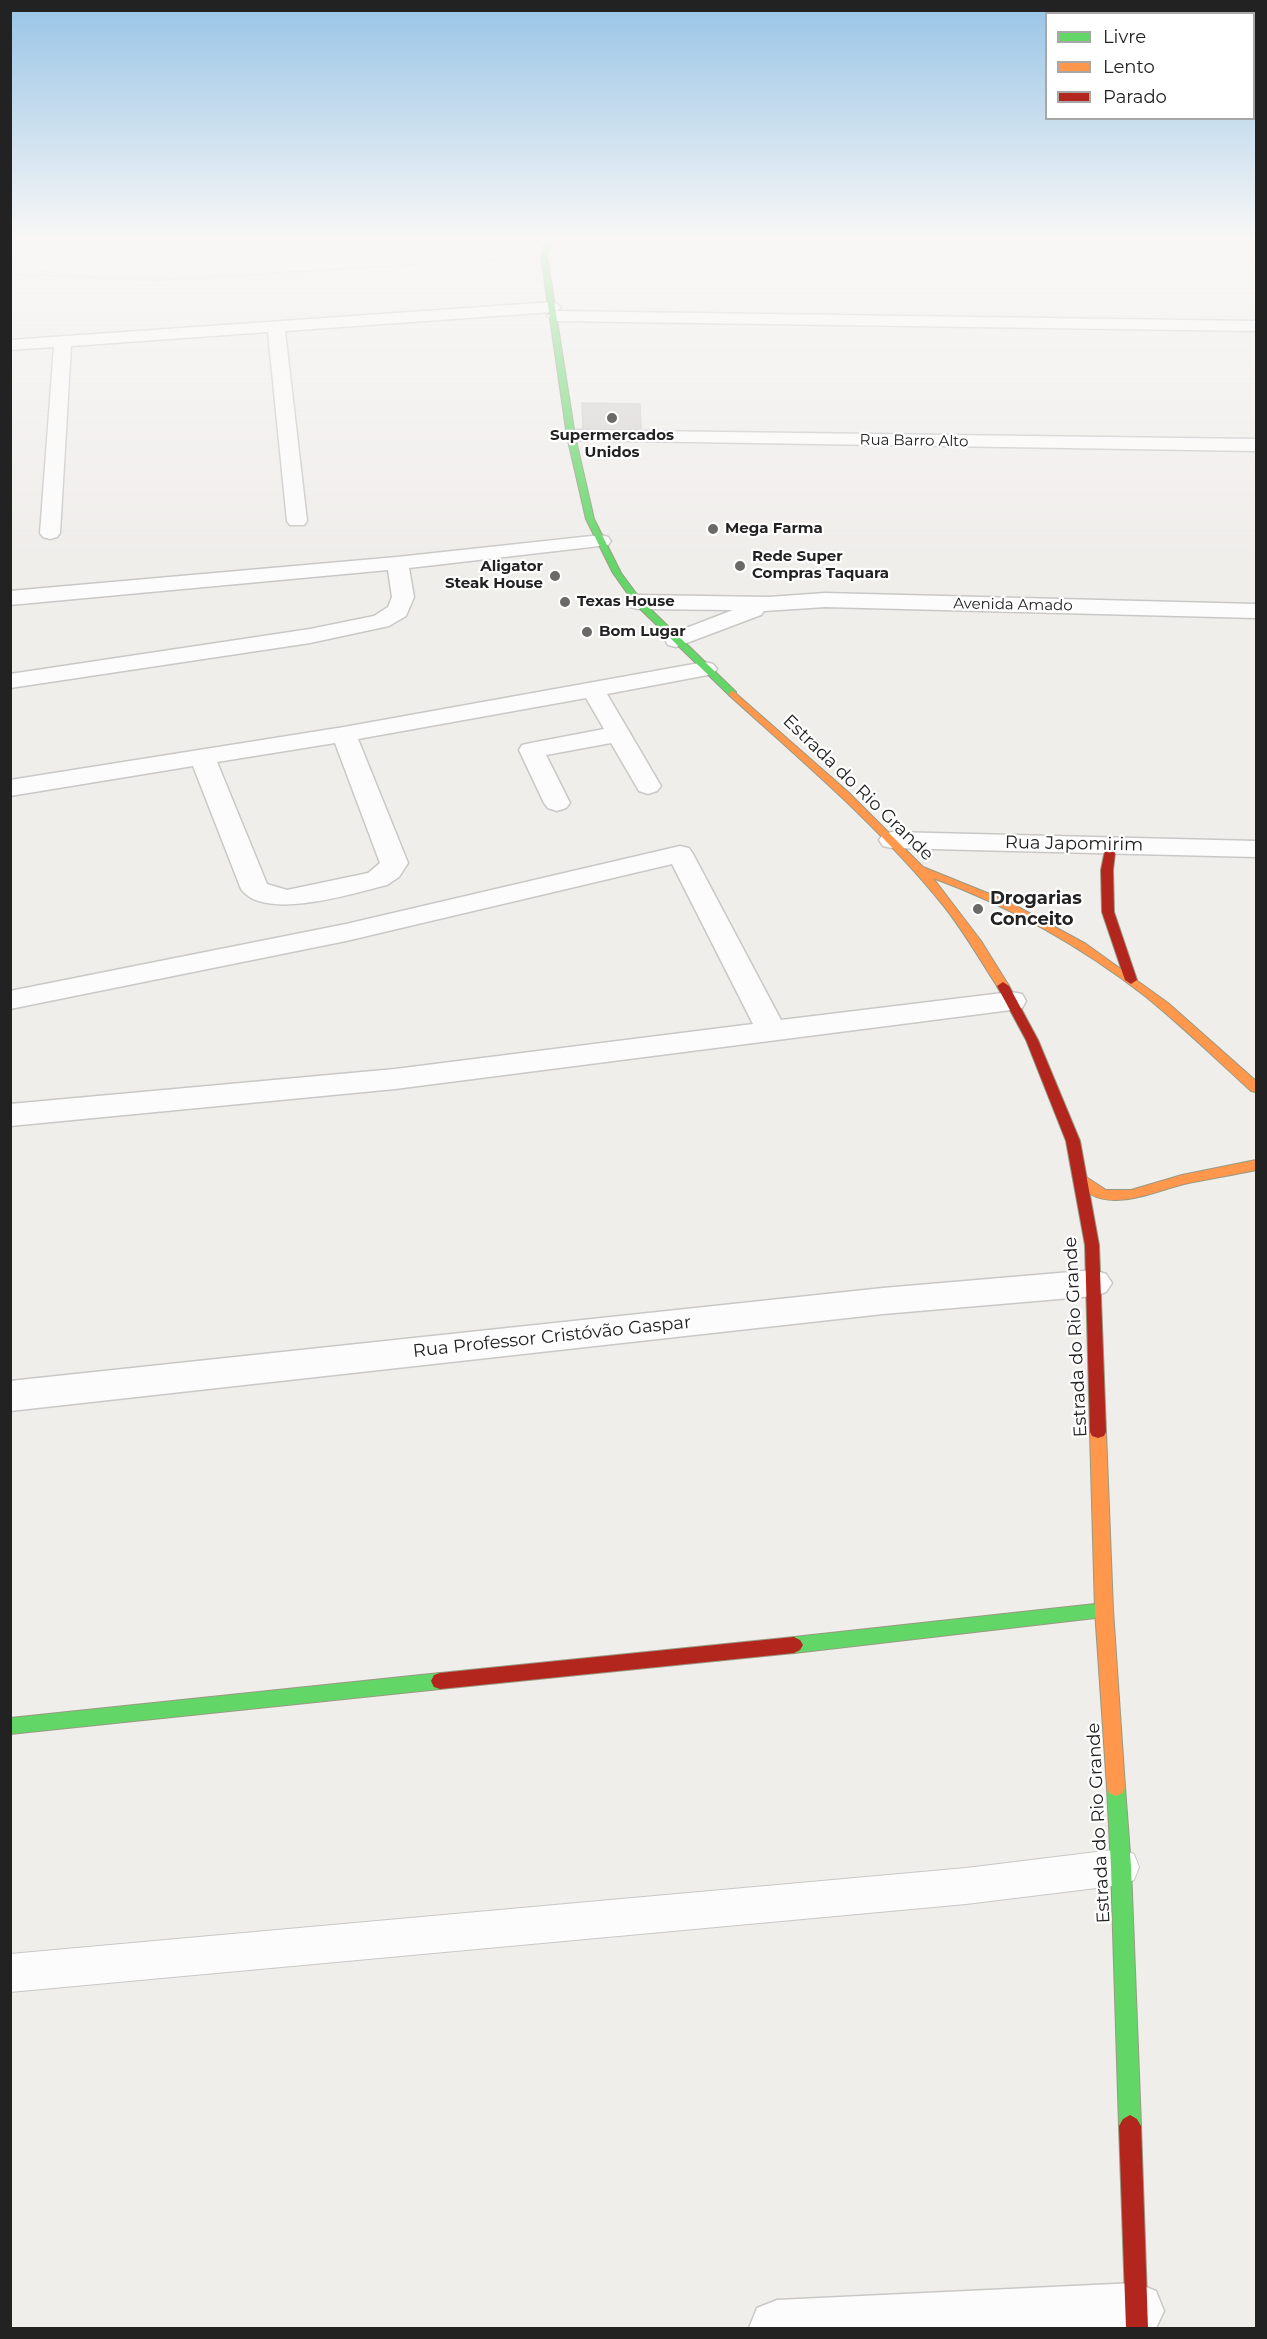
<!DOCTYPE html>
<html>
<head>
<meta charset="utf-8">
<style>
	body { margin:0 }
	#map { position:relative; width:1267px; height:2339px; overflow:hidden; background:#f0eeeb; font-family:Montserrat,sans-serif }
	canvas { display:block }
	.frame { position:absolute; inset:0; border:12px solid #222; pointer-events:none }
	.legend { position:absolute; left:1045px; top:12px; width:210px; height:108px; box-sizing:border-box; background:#fff; border:2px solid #a7a7a7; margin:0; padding:8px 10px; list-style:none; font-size:18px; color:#222 }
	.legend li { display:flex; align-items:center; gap:12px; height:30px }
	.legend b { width:30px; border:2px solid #a7a7a7 }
</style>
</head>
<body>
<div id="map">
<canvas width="1267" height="2339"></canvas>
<div class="frame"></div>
<ul class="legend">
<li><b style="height:8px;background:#63d668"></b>Livre</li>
<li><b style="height:8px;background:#ff974d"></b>Lento</li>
<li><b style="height:8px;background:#b3261e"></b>Parado</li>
</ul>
</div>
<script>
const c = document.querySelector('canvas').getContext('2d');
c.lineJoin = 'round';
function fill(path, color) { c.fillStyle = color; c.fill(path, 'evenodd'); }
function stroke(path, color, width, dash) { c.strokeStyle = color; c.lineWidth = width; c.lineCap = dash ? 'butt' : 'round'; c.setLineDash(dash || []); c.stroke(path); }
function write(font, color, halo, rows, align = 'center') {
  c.font = font + ' Montserrat,sans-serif'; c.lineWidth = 4.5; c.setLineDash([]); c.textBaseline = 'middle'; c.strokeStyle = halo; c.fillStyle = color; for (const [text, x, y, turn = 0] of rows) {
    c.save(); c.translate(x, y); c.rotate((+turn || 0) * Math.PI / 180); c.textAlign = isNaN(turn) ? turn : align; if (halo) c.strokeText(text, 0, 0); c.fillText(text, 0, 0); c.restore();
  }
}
const building = new Path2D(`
	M582 403 640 404 641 432H583Z`);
fill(building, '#d7d4d2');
stroke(building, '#d3d0cc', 1.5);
const lane = new Path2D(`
	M1121 1849 1134 1854 1139 1867 1134 1880 1121 1885 966 1904 10 1992V1954L966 1868Z`);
const street = new Path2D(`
	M553 302 561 307 556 311 1256 321V331L555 321 547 316 552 312 285 331 307 521 304 525H290L287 521 268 332 71 346 60 533 57 537 50 539 43 537 40 533 54 347 10 350V340Z
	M571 430 1256 439V451L564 440 562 436 564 432Z
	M601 535 608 537 611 541 608 545 409 568 414 597 406 616 389 626 310 643 10 688V674L310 629 374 616 388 607 392 597 388 570 10 605V591L397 557Z
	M825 593 1256 604V618L825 607 764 611 761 615 676 647 668 645 665 640 668 635 733 610 638 609 630 607 627 602 630 597 638 595 769 597Z
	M705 662 713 664 717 669 713 674 607 694 661 786 657 791 648 794 639 791 611 743 546 755 570 803 566 808 557 811 548 808 544 803 519 750 522 745 531 743 604 729 586 698 358 739 408 863 399 877 387 885C354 893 264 922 241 889L193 766 10 796V780L344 727ZM335 743 380 863 368 873 287 890 267 884 217 762Z
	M892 832 1256 841V857L892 848 883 846 879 840 883 834Z
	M680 846 689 848 693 854 781 1020 1011 992 1022 994 1026 1001 1022 1008 1011 1010 395 1089 10 1126V1104L395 1069 753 1024 672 864 346 941 10 1009V991L346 924Z
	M1094 1270 1106 1274 1112 1283 1106 1292 1094 1296 883 1314 10 1411V1381L883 1288Z
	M1136 2283 1156 2291 1164 2311 1156 2328H749L757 2308 777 2300Z`);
const fast = new Path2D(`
	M546 239H552L547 256 575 436 594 519 621 573 641 600 736 692V696H730L635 604 613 573 586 519 567 436 541 256Z
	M1104 1603 1110 1605 1113 1610 1110 1615 1104 1617 794 1653 788 1650 785 1645 788 1640 794 1637Z
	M440 1673 446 1675 449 1681 446 1687 440 1689 10 1734V1718Z
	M1116 1778 1123 1781 1125 1787 1131 1867 1141 2126 1137 2133 1130 2137 1123 2133 1119 2126 1111 1867 1107 1787 1109 1781Z`);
const slow = new Path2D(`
	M733 691 848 792 923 867 1007 901 1086 944 1168 1003 1256 1081V1092L1251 1091C1216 1059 1182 1026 1145 996 1081 946 1009 906 933 878L981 941 1009 986 1007 989H999C980 960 964 931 943 905 880 827 803 762 730 696V692Z
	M1256 1160V1170C1232 1175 1208 1179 1184 1184 1148 1193 1100 1218 1073 1178L1080 1173 1106 1190H1131L1182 1175Z
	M1098 1426 1104 1428 1106 1432 1113 1610 1125 1787 1123 1793 1116 1796 1109 1793 1107 1787 1095 1610 1090 1432 1092 1428Z`);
const jam = new Path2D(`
	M1111 842 1116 845 1113 870 1114 912 1137 980 1131 984 1125 980 1102 912 1101 870 1106 845Z
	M1003 982 1009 986 1038 1040 1080 1141 1099 1245 1106 1432 1104 1436 1098 1438 1092 1436 1090 1432 1085 1245 1066 1141 1026 1040 997 986Z
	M794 1637 800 1640 803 1645 800 1650 794 1653 440 1689 434 1687 431 1681 434 1675 440 1673Z
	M1130 2115 1137 2119 1141 2126 1148 2328H1126L1119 2126 1123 2119Z`);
stroke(lane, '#c9c8c7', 2);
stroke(street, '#c9c8c7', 3);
stroke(fast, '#999a82', 2);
stroke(slow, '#999a82', 2);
stroke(jam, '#999a82', 2);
stroke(new Path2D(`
	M10 259 38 270 68 276
	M10 274 158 280 510 259`), '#dccecd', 2, [1.5, 1.5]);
fill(lane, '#fdfcfc');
fill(street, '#fdfcfc');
fill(fast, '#63d668');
fill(slow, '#ff974d');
fill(jam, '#b3261e');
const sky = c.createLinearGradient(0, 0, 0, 566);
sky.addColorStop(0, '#97c4e6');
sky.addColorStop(0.42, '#f8f7f6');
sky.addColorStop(1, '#f8f7f600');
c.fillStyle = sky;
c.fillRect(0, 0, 1267, 566);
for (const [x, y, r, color] of [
	[612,418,6,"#6a6968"],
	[713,529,6,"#6a6968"],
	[740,566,6,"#6a6968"],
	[555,576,6,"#6a6968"],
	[565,602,6,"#6a6968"],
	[587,632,6,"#6a6968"],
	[978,909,6,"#6a6968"]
]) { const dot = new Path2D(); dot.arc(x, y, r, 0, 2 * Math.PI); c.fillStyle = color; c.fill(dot); stroke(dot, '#fff', 2); }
write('bold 15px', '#222', '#fff', [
	["Supermercados",612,436,"center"],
	["Unidos",612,453,"center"],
	["Mega Farma",725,529],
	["Rede Super",752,557],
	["Compras Taquara",752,574],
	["Aligator",543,567,"right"],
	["Steak House",543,584,"right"],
	["Texas House",577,602],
	["Bom Lugar",599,632]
], 'left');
write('15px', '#222', '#fff', [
	["Rua Barro Alto",914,441,1],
	["Avenida Amado",1013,605,1]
]);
write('18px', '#222', '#fff', [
	["Estrada do Rio Grande",858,788,44],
	["Rua Japomirim",1074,844,1],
	["Rua Professor Cristóvão Gaspar",552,1337,-6],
	["Estrada do Rio Grande",1076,1337,-93],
	["Estrada do Rio Grande",1099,1823,-93]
]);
write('bold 18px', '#222', '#fff', [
	["Drogarias",990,899],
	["Conceito",990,920]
], 'left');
</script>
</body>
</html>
